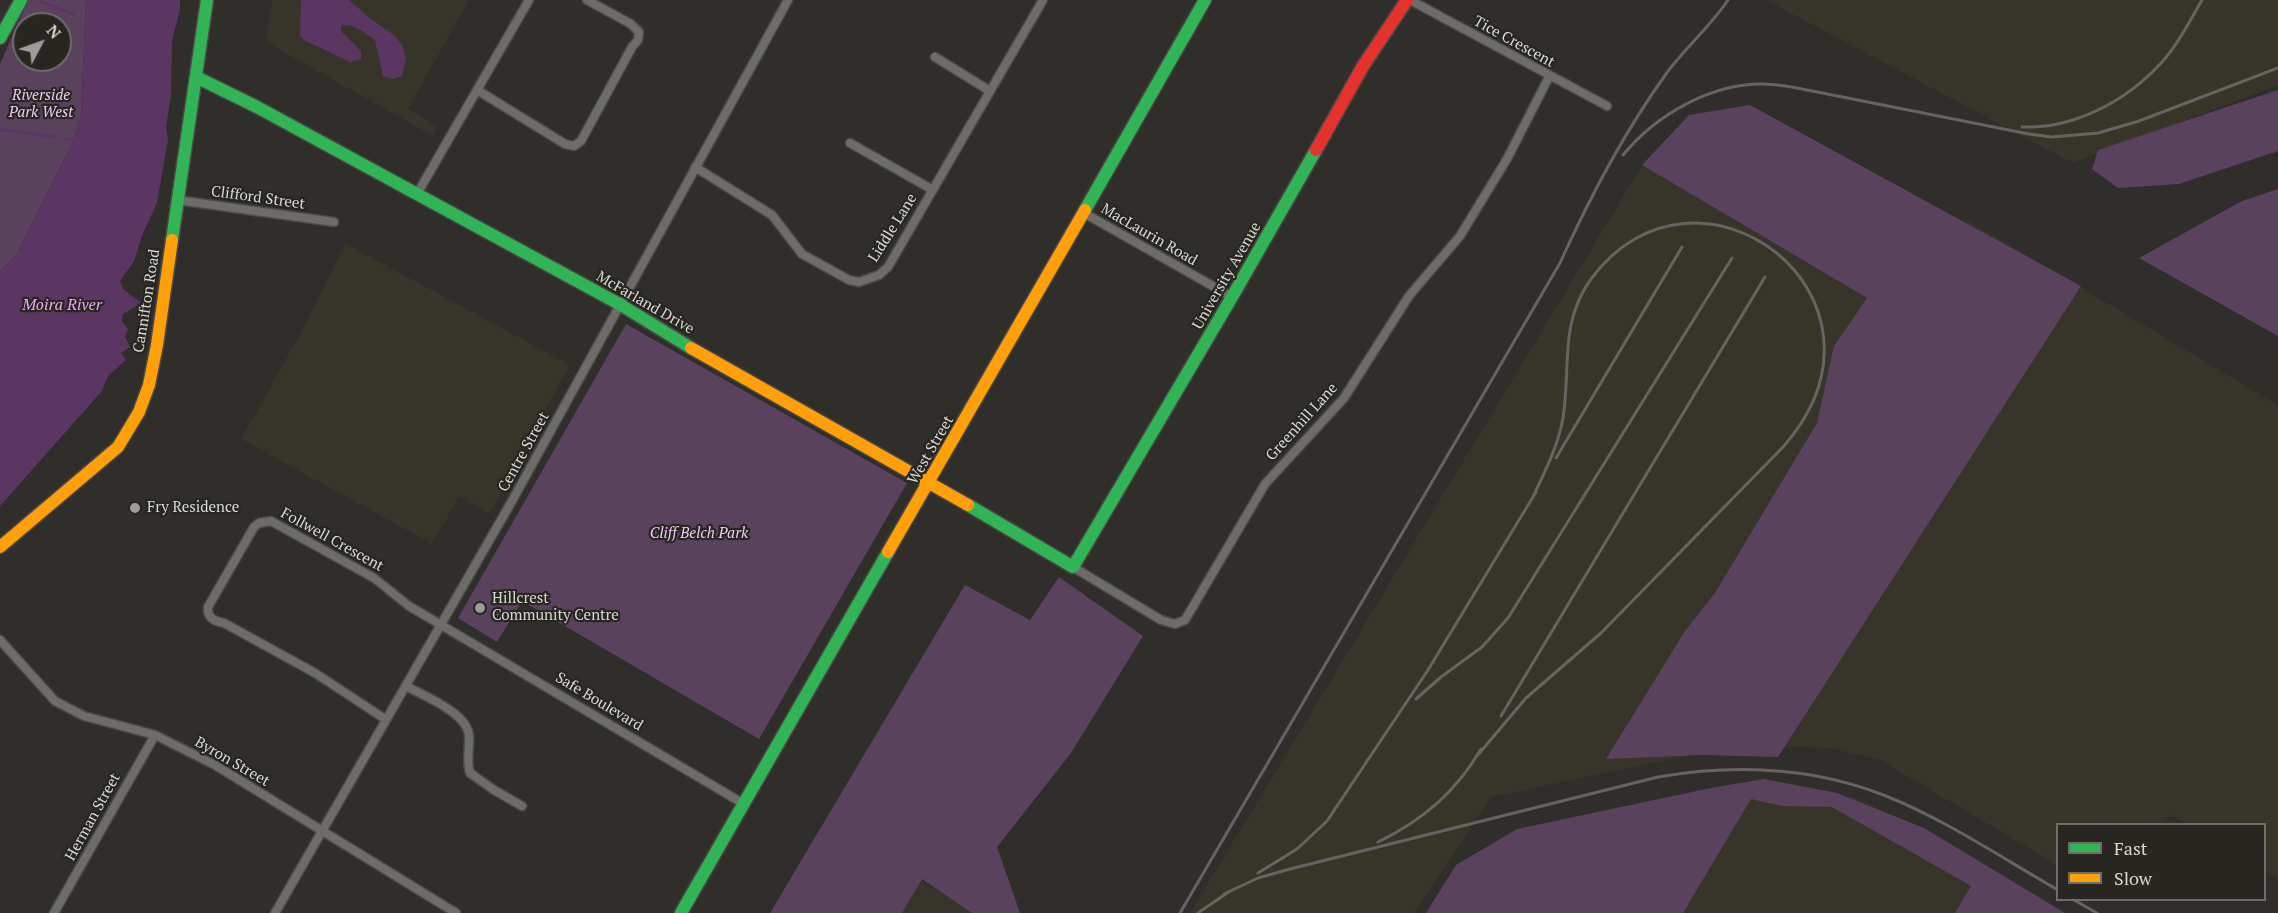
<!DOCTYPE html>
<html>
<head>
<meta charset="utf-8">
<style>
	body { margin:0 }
	#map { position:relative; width:2278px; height:913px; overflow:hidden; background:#2f2e2b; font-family:"PT Serif",serif }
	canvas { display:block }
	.legend { position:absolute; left:2056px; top:823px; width:210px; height:78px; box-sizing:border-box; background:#272620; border:2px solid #6e6d68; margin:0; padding:8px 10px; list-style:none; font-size:18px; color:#d9d8d4 }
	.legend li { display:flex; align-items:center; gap:12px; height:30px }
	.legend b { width:30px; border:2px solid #6e6d68 }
	.north { position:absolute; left:12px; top:12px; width:60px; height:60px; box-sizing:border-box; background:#272620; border:2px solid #6e6d68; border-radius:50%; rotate:49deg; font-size:16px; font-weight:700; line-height:24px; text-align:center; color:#d9d8d4 }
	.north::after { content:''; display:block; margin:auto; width:21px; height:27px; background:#9e9c99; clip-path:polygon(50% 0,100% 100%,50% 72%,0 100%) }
</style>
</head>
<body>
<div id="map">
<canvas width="2278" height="913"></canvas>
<ul class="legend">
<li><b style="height:8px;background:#30b455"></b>Fast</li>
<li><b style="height:8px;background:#ff9f0a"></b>Slow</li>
</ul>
<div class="north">N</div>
</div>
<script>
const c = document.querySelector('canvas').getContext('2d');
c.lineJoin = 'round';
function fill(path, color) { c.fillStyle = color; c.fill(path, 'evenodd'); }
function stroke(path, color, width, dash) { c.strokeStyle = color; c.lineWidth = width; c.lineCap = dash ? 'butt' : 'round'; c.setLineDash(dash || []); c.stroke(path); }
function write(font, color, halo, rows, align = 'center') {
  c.font = font + ' "PT Serif",serif'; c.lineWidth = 4.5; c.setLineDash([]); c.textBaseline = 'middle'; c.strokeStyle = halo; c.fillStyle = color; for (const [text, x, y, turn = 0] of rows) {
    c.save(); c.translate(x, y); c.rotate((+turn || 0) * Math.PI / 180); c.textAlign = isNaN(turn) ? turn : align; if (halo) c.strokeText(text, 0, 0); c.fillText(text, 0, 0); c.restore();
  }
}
fill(new Path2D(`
	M272 0H469L408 109 438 126 433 136 266 42Z
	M1766 0H2278V85L2073 163Z
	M1642 165 1903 320 1966 219 2278 405V879L2265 871 2264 824H2186L2170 815 2163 824H2058L2057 865 1880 760 1830 748 1778 746 1723 750 1671 759 1491 797 1415 913H1190Z
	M345 243 570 365 490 513 459 497 432 544 241 439 305 325Z
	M1821 792 1861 799 1988 871 1965 913H1673L1741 795Z
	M915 877 976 913H894Z`), '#373429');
fill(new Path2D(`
	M28 0H86L81 116 74 140 17 253 0 272V64ZM24 24H60V60H24Z
	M2278 90V151L2179 184 2118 188 2092 169 2098 150Z
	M1750 105 2081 286 1778 757 1703 755 1606 759 1685 631 1715 593 1817 423 1834 346 1867 298 1642 165 1689 115Z
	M2278 189V336L2139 258 2242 201Z
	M626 324 907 483 759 739 522 601 497 642 458 618Z
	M1059 577 1143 636 1071 753 997 847 1020 913H972L922 879 902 913H770L965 585 1030 620Z
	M1764 779 1837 793 1924 828 2065 913H1955L1971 886 1832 807 1783 806 1751 799 1683 913H1426L1456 865 1517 829 1711 788Z`), '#5a425e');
fill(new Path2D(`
	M86 0H180V10L172 40 171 96 166 127 168 139 157 203 143 233 134 261 120 281 123 289 141 303 123 314 122 321 128 329 125 337 130 347 121 353 126 360 108 376 102 391 0 506V272L17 253 74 140 81 116Z
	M301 0H349L371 19 394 35 402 45 406 58 402 76 392 79 383 76 375 40C365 33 353 22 341 26V31L361 51V59L350 62 304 40 300 35Z`), '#5c3663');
stroke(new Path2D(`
	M40 1 73 14
	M2 130 55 137
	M67 139 74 140`), '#5c3663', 3);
const street = new Path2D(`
	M1410 0 1607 106
	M935 57 990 91
	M477 90 565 144 574 146 581 141 632 47 638 40 639 32 631 24 587 0
	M850 143 933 190
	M695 167 772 215 802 254 849 280 859 282 879 275 888 267 1043 0
	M417 194 529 0
	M177 200 334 222
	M1084 213 1232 297
	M1073 567 1161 620 1175 624 1185 620 1265 484 1344 398 1409 296 1460 236 1507 159 1549 77
	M0 640 55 701 84 716 155 735 215 765 456 913
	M406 686C424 696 468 713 469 736 470 748 466 760 470 773L494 790 522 806
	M385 719 315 673 224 623C214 621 207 618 208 607L254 527 259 523 271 521 374 578 409 606 744 804
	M54 913 155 735
	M275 913 512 501 788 0`);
const fast = new Path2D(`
	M0 38 21 0
	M196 77 257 107 621 305 691 348
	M1085 210 1205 0
	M172 240 207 0
	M968 505 1073 567 1232 297 1316 150
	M681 913 888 552`);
const slow = new Path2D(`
	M691 348 968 505
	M0 547 118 447 139 412 149 385 157 345 172 240
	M888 552 1085 210`);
const jam = new Path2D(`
	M1316 150 1363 66 1407 0`);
stroke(street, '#4a4946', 11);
stroke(fast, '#4a4946', 15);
stroke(slow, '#4a4946', 15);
stroke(jam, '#4a4946', 15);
stroke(street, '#6d6c6a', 8);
stroke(fast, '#30b455', 12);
stroke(slow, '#ff9f0a', 12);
stroke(jam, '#e5322d', 12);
stroke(new Path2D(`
	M2022 127C2074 129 2127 101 2162 62 2178 44 2190 21 2202 0
	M1623 155C1656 115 1711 83 1764 84 1773 84 1783 86 1792 87L2029 134 2052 137 2098 133 2139 121 2278 68
	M1556 458 1682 247
	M1416 699 1441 677 1482 647 1508 618 1732 258
	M1501 716 1765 277
	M1477 756 1526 698 1601 633 1783 447C1915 297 1697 135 1591 279 1559 323 1571 368 1563 418 1558 447 1544 473 1532 499
	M1378 842C1423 820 1456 792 1481 749
	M1258 873 1297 849 1327 821 1428 670 1536 492
	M1224 894 1258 878 1290 869 1658 777C1734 764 1813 767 1886 796 1946 820 2002 858 2058 890
	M2074 900 2097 913
	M1180 913 1560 263C1589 199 1625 131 1666 74 1685 48 1710 27 1728 0
	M1198 913 1230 891`), '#656462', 3);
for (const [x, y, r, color] of [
	[135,508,6,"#9e9c99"],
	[480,608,6,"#9e9c99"]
]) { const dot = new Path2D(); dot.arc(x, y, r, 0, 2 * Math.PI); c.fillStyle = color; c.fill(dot); stroke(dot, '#272620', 2); }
write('15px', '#d9d8d4', '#272620', [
	["Tice Crescent",1514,42,29],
	["Clifford Street",258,198,8],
	["Liddle Lane",893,228,-58],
	["MacLaurin Road",1149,235,30],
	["University Avenue",1227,276,-60],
	["Cannifton Road",147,301,-81],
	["McFarland Drive",645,303,30],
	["Greenhill Lane",1302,422,-48],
	["West Street",931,450,-60],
	["Centre Street",524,452,-61],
	["Follwell Crescent",332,540,29],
	["Safe Boulevard",599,702,31],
	["Byron Street",232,762,30],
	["Herman Street",93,817,-61]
]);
write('italic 15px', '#f0c9f8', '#272620', [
	["Riverside",41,96],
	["Park West",41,113],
	["Cliff Belch Park",699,534]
]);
write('15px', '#d9d8d4', '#272620', [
	["Fry Residence",147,508],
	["Hillcrest",492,599],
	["Community Centre",492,616]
], 'left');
write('italic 16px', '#e9a8f5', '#272620', [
	["Moira River",62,305]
]);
</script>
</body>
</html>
